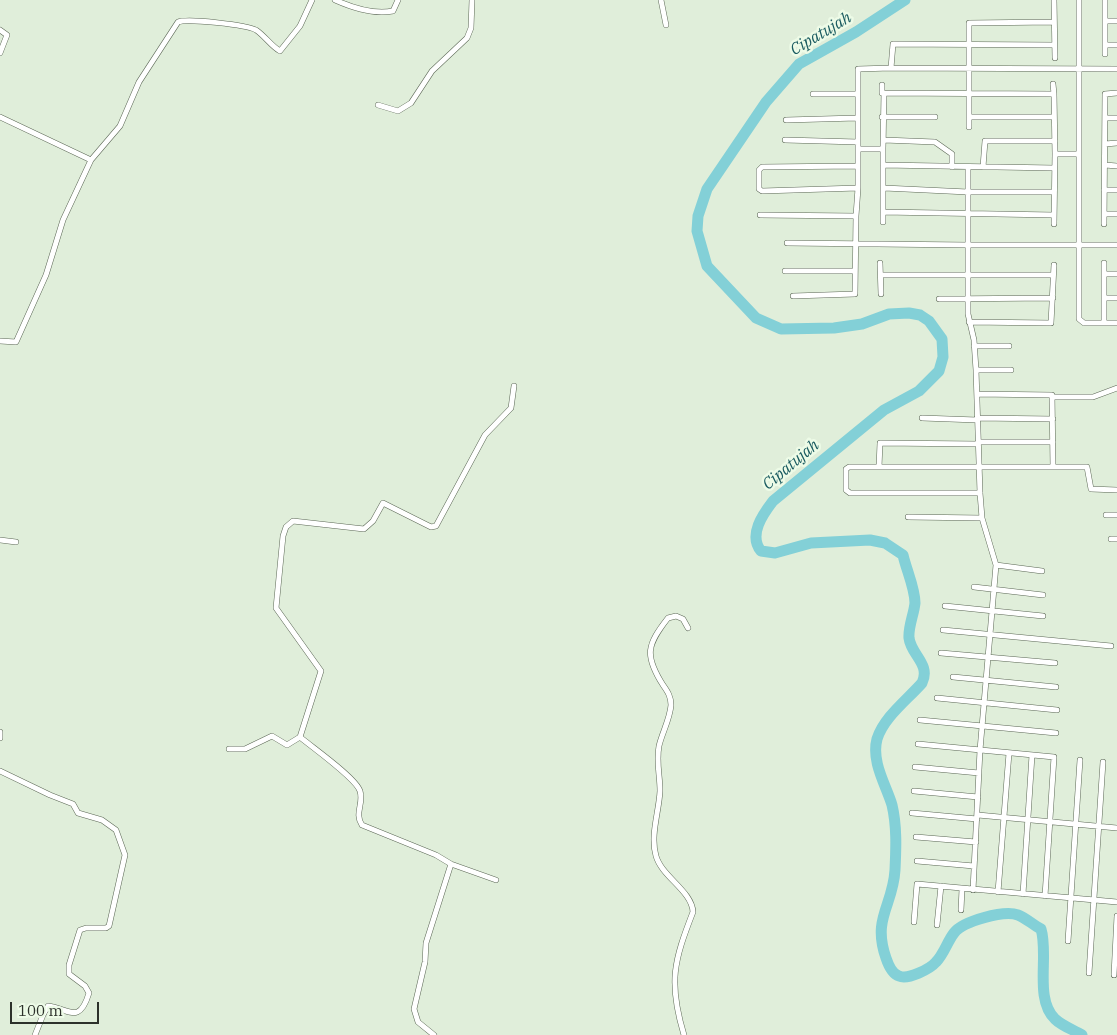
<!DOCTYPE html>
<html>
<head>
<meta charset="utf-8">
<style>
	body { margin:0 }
	#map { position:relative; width:1117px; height:1035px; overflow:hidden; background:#e0eeda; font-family:"IBM Plex Serif",serif }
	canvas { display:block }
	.scale { position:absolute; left:10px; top:1002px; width:89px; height:22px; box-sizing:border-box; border:2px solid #2c312a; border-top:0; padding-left:6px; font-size:15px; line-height:18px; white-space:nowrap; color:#2c312a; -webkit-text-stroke:4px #edfbe7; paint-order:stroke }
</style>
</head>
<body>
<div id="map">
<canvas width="1117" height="1035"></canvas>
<div class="scale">100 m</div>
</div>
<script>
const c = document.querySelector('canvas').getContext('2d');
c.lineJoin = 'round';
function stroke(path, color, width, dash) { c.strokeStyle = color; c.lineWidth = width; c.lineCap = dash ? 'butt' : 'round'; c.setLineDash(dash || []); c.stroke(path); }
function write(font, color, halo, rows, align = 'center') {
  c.font = font + ' "IBM Plex Serif",serif'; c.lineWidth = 5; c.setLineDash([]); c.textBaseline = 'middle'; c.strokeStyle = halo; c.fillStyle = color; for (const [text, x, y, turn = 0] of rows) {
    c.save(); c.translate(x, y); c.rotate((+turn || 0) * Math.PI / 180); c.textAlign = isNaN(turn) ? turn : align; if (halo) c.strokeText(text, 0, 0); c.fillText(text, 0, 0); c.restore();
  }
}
stroke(new Path2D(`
	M905 0 856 32 799 64 766 102 707 189 698 216 697 231 707 266 756 318 781 329 834 328 862 324 889 314 909 313 920 315 929 321 942 339 943 357 939 371 919 391 884 410 773 501C763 514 748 535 761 551L775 553 811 543 870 540 885 543 903 555C906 569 915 588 915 603 914 614 908 627 909 638 911 655 931 664 922 683 907 700 884 717 877 739 871 762 886 785 892 805 897 826 896 849 895 870 893 906 872 918 886 958 888 964 892 974 899 976 908 980 930 969 936 962 944 954 947 942 954 933 963 921 1004 910 1018 915 1026 918 1033 925 1041 929 1049 955 1034 999 1055 1019 1062 1026 1074 1030 1082 1035`), '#83d0d7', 11);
const minor = new Path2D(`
	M335 0C353 8 374 15 393 11L398 0
	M661 0 666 25
	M1054 0 1055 58
	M1079 0V319L1084 323H1117
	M1105 0V54
	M1105 21H1117
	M0 30 7 35 0 53
	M1054 45 893 44 891 68 1117 69
	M1105 45H1117
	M891 68 858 69V149H883L884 93 1051 94H1054L1055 154H1079
	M1053 84 1054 94
	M882 85V93
	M813 94H858
	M378 105 398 111 411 103 432 71 467 38 471 28 472 0
	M0 117 91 160 63 220 46 275 16 342 0 341
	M882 117H935
	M969 117H1054
	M1105 118H1117
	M786 120 857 118
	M969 127V23L1054 22
	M785 140 858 142
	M884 140 935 142 952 154V167
	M1105 144 1117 143
	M858 149V188
	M91 160 120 126 139 82 178 22C187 18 247 25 256 30 265 36 271 46 280 51L300 26 312 0
	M883 165 1054 168
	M1105 165 1117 166
	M983 167 985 141H1055
	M884 188 968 192H1054
	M1104 190H1117
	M883 212 1054 215
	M1104 214H1117
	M760 215 856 216 855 294 793 296
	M856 216 858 188 762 191 759 189V170L762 167 857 166
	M883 222V149
	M1054 224 1055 154
	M1104 224 1105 94 1117 93
	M787 243 968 245V167
	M880 263 881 294
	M785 271H855
	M1104 274H1117
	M881 275H1053
	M1104 298H1117
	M939 299 1053 298
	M969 322 1051 323 1054 265
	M1104 323V263
	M974 346H1009
	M976 370H1011
	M977 394 1052 395 1053 467
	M1053 397H1093L1117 388
	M922 418 977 420
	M977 418 1053 419
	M978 442H1053
	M879 467 880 443 978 444
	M980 493H850L846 490V469L849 467H1087L1091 489 1117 490
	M1106 515H1117
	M908 517 982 518
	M1111 539H1117
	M0 540 16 542
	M996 565 1042 571
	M974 587 1043 595
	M945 606 1043 616
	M943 630 1111 646
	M941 653 1055 663
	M953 677 1056 687
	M937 698 1057 710
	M920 720 1056 733
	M0 732V738
	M918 744 1054 757 1045 896
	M229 749H245L272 736 287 745 300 737
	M915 767 979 773
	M0 771 50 795 73 804 78 813 102 820 116 830 125 855 109 926 106 928H86L80 930 69 965V974L85 986 89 993C79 1026 68 1008 48 1006L43 1015 35 1035
	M914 791 978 797
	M912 813 977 819
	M978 815 1117 828
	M916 837 976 842
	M917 861 974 866
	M451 864 496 880
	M973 890 980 750 996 565 982 518 980 493 976 370 974 340 968 314V245H1117
	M998 892 1009 753
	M1023 894 1032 755
	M961 910 962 889
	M914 922 917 884 1117 902
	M937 925 941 886
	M1068 941 1080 760
	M1089 973 1103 762
	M1114 975 1117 916
	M434 1035 418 1022 414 1009 425 962 426 943 451 864 436 855 362 825C354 813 364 804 360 791 356 778 313 748 300 737L321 671 276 608 283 536 286 527 293 521 364 529 373 521 383 503 431 527 436 526 485 435 511 408 514 386
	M684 1035C668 982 674 961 693 912 692 891 662 877 656 856 650 835 659 812 660 791 660 775 656 762 659 746 662 733 670 719 671 705 671 697 668 692 663 685 644 655 647 645 668 618L676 616 683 619 688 628`);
stroke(minor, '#5b6755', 6);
stroke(minor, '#fff', 5);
write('italic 16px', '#1a5b60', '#edfbe7', [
	["Cipatujah",821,34,-31],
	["Cipatujah",791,465,-40]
]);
</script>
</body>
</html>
